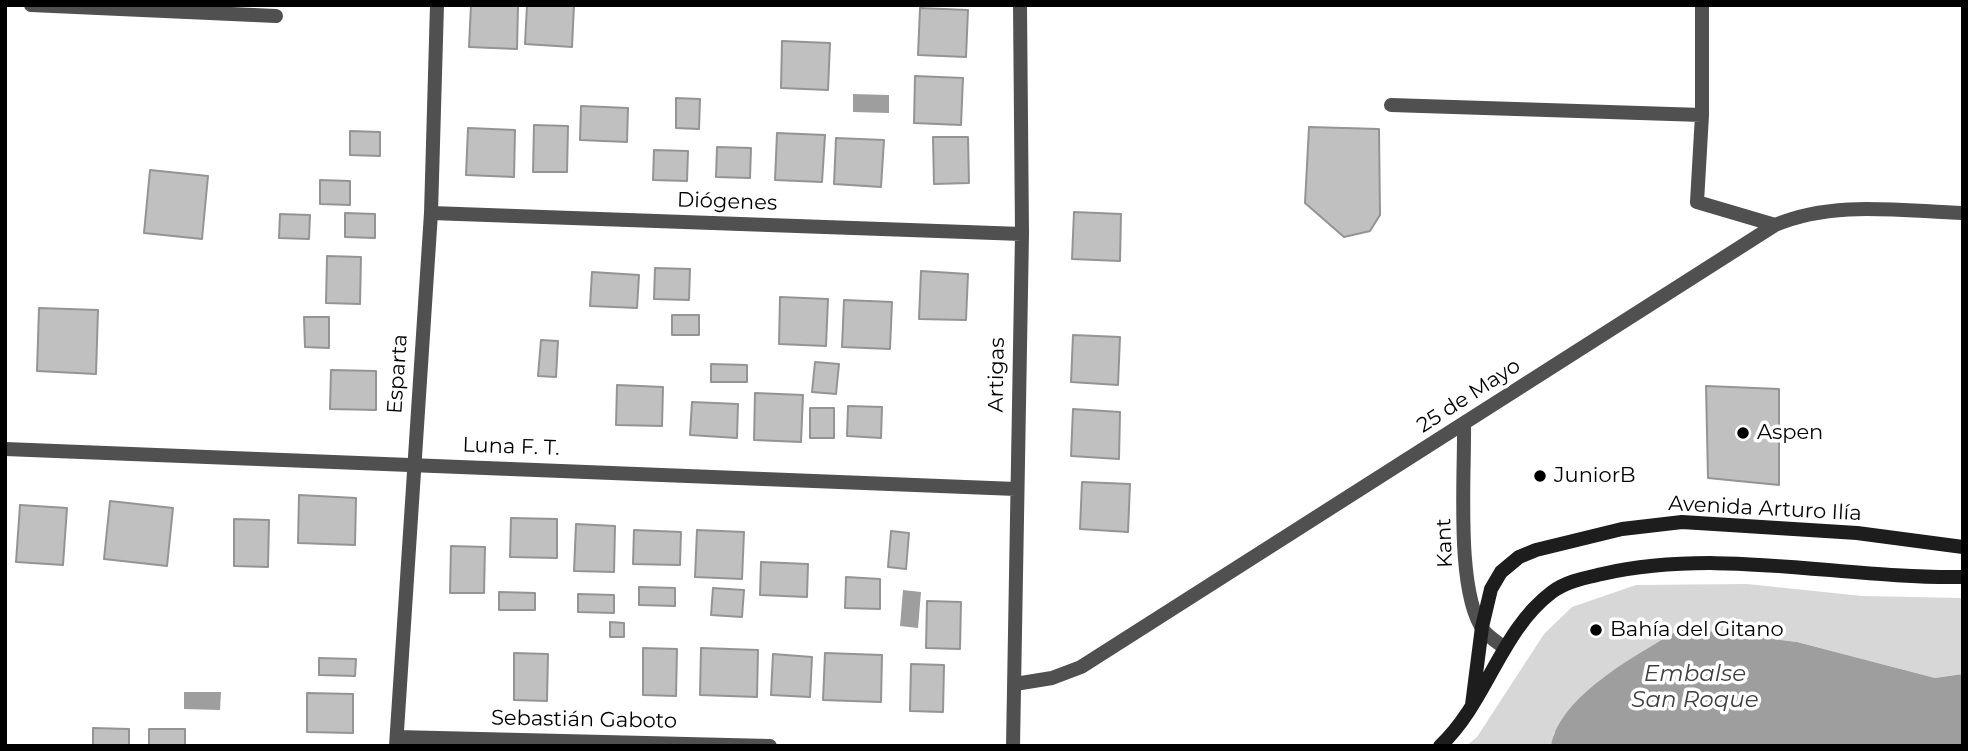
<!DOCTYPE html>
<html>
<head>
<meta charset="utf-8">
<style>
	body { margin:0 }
	#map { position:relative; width:1968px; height:751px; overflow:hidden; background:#fff; font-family:Montserrat,sans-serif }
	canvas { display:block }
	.frame { position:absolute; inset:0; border:7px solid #000; pointer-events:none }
</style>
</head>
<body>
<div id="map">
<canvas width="1968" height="751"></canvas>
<div class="frame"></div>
</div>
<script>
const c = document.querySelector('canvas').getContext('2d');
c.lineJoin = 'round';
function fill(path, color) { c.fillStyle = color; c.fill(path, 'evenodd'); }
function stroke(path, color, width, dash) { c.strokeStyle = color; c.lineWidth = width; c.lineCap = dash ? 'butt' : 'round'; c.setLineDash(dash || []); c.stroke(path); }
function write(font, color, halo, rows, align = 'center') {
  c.font = font + ' Montserrat,sans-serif'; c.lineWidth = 7; c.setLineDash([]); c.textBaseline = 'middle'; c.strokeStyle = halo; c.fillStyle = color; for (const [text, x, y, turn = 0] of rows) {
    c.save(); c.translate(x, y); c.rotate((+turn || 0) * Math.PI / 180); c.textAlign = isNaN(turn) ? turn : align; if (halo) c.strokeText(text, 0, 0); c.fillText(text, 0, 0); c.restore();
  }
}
fill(new Path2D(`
	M1747 584 1862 596 1963 598V674L1935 678 1797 642 1682 628 1554 733 1551 746H1466L1477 737 1544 634 1572 607 1636 585Z`), '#d7d7d7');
fill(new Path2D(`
	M853 94 889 95V113L853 112Z
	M903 590 921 592 918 628 900 626Z
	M1682 628 1797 642 1935 678 1963 674V746H1551C1560 694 1641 653 1682 628Z
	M184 692H221L220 710 184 709Z`), '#9e9e9e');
const building = new Path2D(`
	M471 5H518L517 49 469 47Z
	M527 5H574L572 47 525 44Z
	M920 8 968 10 966 57 918 55Z
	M782 41 830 43 828 90 781 88Z
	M915 76 963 78 961 125 914 123Z
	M676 98 700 99 699 129 676 128Z
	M581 106 628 108 627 142 580 140Z
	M534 125 568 126 567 172H533Z
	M1309 127 1379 129 1380 215 1370 231 1344 237 1305 203Z
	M468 128 515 130 514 177 466 175Z
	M350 131 380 132V156L350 155Z
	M777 133 825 135 822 182 775 180Z
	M933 137H968L969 183 934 184Z
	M836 138 884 140 881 187 834 184Z
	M717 147 751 148 750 178 716 177Z
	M654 150 688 151 687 181 653 180Z
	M150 170 208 176 202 239 144 233Z
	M320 180 350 181V205L320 204Z
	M1074 212 1121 214 1120 261 1072 259Z
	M345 213 375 214V238L345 237Z
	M280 214 310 215 309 239 279 238Z
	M327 256 361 257 360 304 326 303Z
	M655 268 690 269 689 300 654 299Z
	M921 271 968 274 966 320 919 319Z
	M592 272 639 275 637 308 590 306Z
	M780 297 828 299 826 346 779 344Z
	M844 300 892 302 890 349 842 347Z
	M39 308 98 310 96 374 37 371Z
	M672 315H699V335H672Z
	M304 317H329V348L305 347Z
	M1073 335 1120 337 1118 385 1071 382Z
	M541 340 558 341 556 377 538 376Z
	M815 362 839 364 836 394 812 392Z
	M711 364 747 365V382H711Z
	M331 370 376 371V410L330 409Z
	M617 385 663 387 662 426 616 425Z
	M1706 386 1779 389V485L1708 478Z
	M755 393 803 395 801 442 754 440Z
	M692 402 738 404 737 438 690 435Z
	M848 406 882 407 881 438 847 436Z
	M810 408H834V438H810Z
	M1073 409 1120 412 1119 459 1071 456Z
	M1082 482 1130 484 1128 532 1080 529Z
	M299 495 356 498 355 545 298 543Z
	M110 501 173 508 167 566 104 559Z
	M20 505 67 508 63 565 16 562Z
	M511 518 557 519V558L510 557Z
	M234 519 269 520 268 567 234 566Z
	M576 524 615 526 614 572 574 571Z
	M634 530 681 532 680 565 633 564Z
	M697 530 744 532 742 579 695 577Z
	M891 531 909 533 906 569 888 567Z
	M451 546 485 547 484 593H450Z
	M761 562 808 564 807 597 760 595Z
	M846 577 880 579V609L845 608Z
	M639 587 675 588V606L639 605Z
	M713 588 744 590 742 617 711 615Z
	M499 592 535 593V610H499Z
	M578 594 614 595V613L578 612Z
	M927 601 961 602 960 649 926 648Z
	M610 622 624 623V637H610Z
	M643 648 677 649 676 696 643 695Z
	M701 648 758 650 757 697 700 695Z
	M514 653 548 654 547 701 514 700Z
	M825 653 882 655 881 702 823 700Z
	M773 654 812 657 810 697 771 695Z
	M319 658 356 659 355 676 319 675Z
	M911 664 944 665 943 712 910 711Z
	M307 693 353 694V733L307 732Z
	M93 728 129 729V746L93 745Z
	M149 729H185V746H149Z`);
fill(building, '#c0c0c0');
stroke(building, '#949494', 2);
stroke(new Path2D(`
	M31 5 276 16
	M1702 5V115L1697 202 1775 225
	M1391 105 1702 115
	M431 213 1022 234
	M1464 424C1465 473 1455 593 1484 631 1489 637 1498 643 1505 648
	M5 449 1016 489
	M1015 684 1052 678 1081 667 1775 225C1834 200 1900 211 1963 213
	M397 737 770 746
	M396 746 431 213 437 5
	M1013 746 1022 234 1020 5`), '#505050', 14);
stroke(new Path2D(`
	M1472 705 1482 627 1491 589 1501 572 1519 557 1536 550 1622 529 1682 522 1857 533 1963 547
	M1440 746C1487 702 1500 631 1552 592 1567 581 1585 578 1602 574 1721 547 1843 579 1963 577`), '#1d1d1d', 14);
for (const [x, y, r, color] of [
	[1743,433,7,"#000"],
	[1540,476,7,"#000"],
	[1596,630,7,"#000"]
]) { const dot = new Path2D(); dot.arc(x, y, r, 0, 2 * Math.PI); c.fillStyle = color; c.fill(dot); stroke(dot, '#fff', 2.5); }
write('21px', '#000', '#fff', [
	["Diógenes",727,202,2],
	["Esparta",398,374,-86],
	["Artigas",997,375,-89],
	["25 de Mayo",1469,396,-33],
	["Luna F. T.",511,447,2],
	["Avenida Arturo Ilía",1765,509,3],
	["Kant",1445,543,-92],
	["Sebastián Gaboto",584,720,1]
]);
write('21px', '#000', '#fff', [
	["Aspen",1757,433],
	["JuniorB",1554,476],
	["Bahía del Gitano",1610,630]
], 'left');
write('italic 23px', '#3f3f3f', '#fff', [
	["Embalse",1695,674],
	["San Roque",1695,700]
]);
</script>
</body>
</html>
